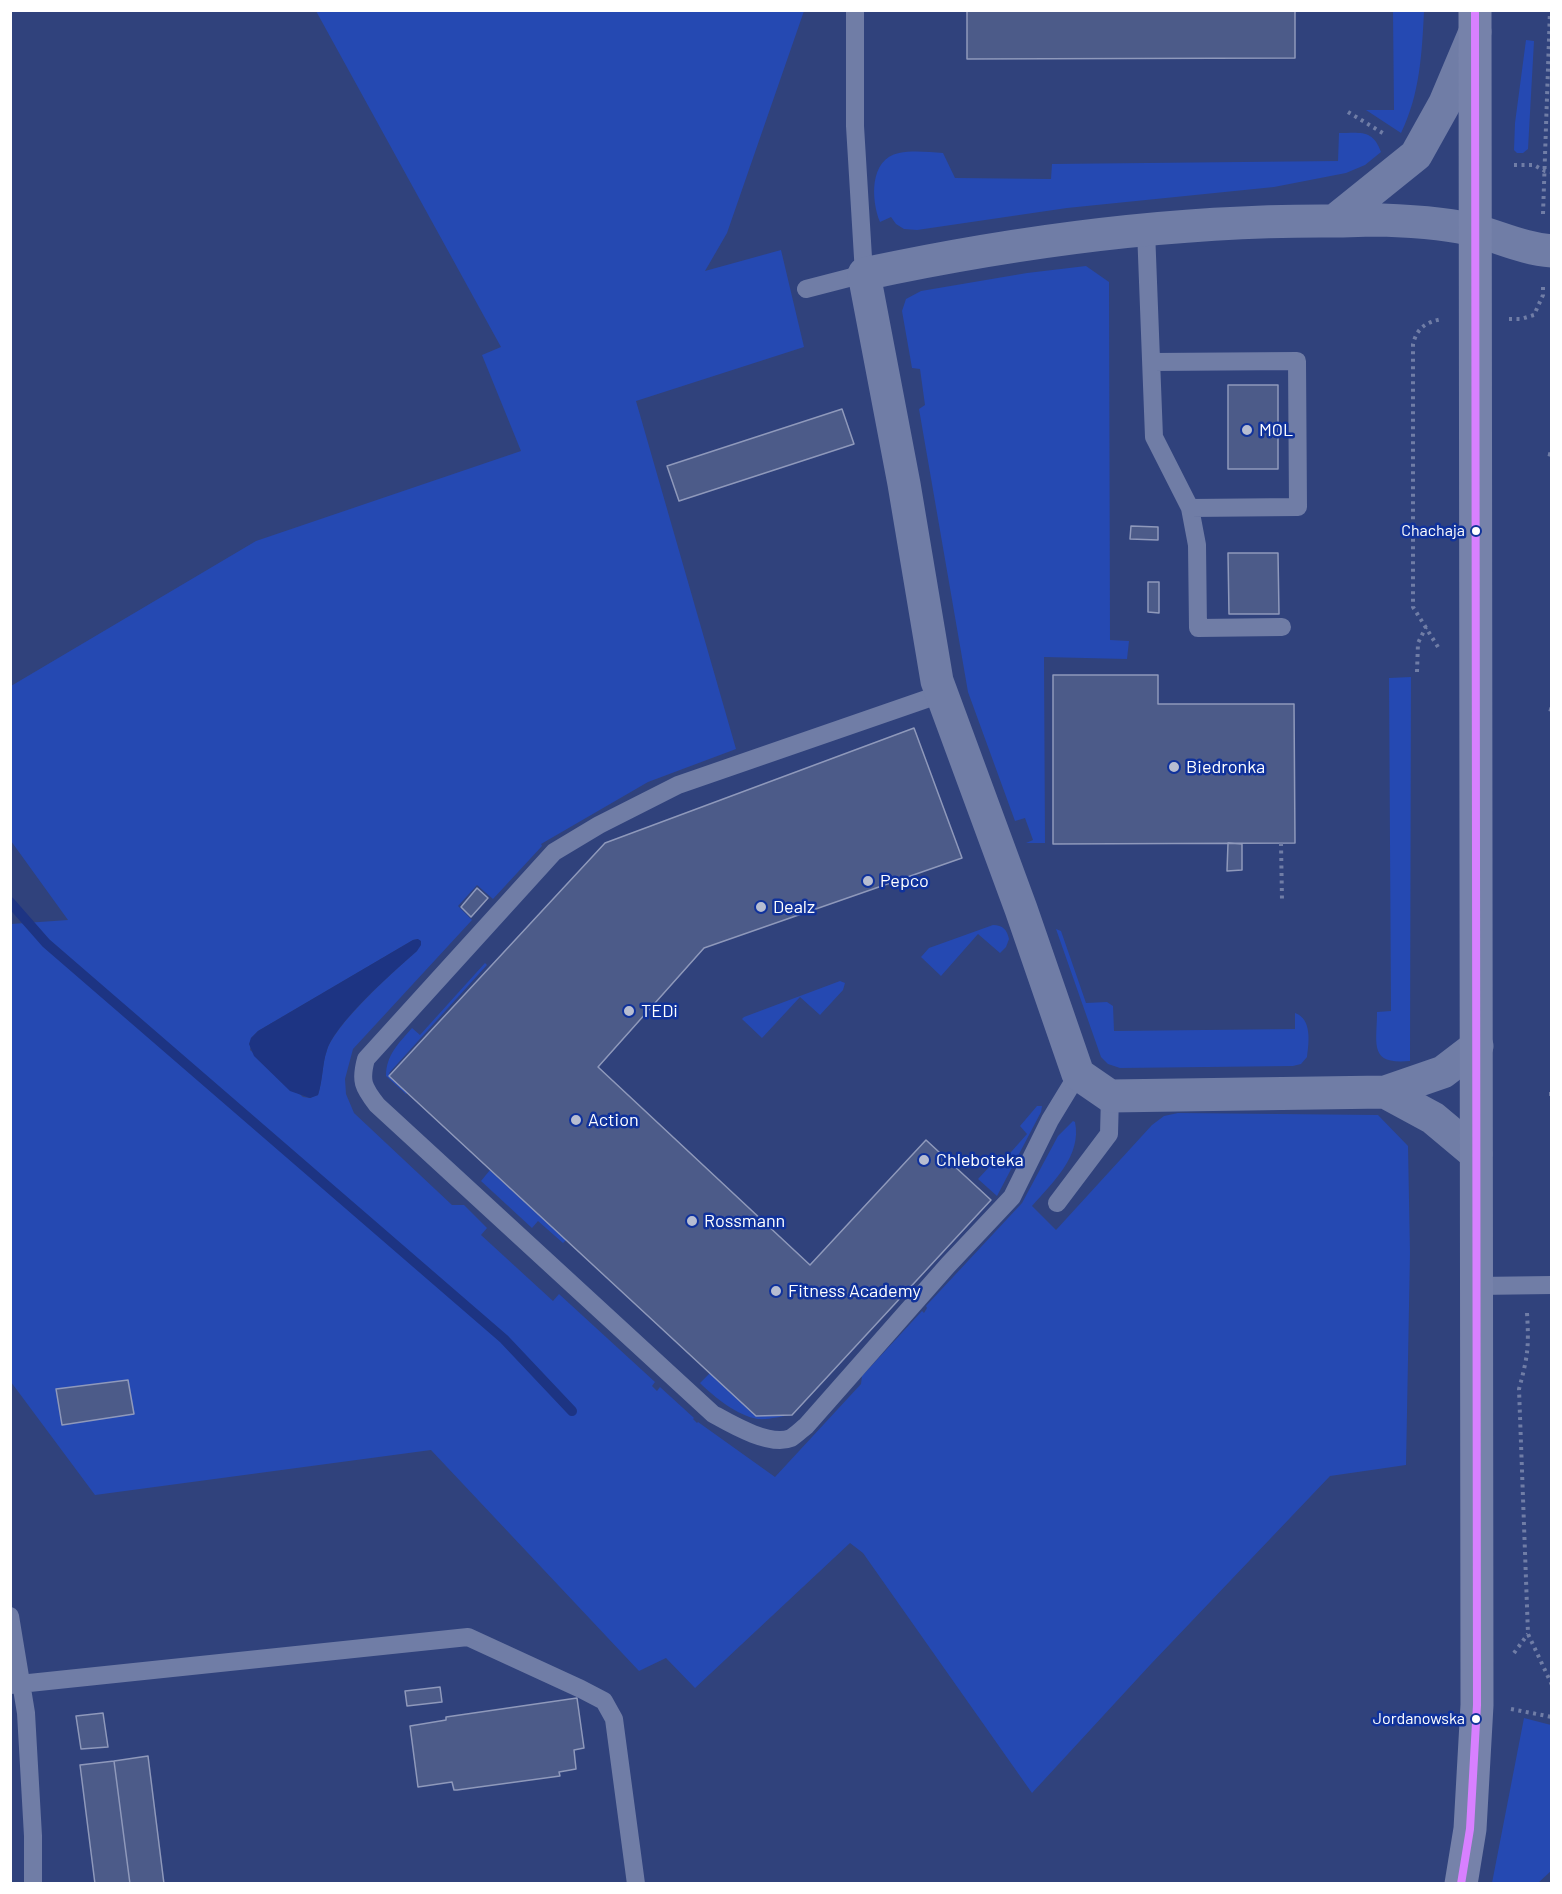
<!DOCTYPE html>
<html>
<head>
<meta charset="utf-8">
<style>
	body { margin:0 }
	#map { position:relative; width:1562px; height:1894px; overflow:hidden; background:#30427c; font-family:Barlow,sans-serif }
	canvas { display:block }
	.frame { position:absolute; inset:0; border:12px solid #fff; pointer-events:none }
</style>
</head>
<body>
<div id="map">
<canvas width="1562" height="1894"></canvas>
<div class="frame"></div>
</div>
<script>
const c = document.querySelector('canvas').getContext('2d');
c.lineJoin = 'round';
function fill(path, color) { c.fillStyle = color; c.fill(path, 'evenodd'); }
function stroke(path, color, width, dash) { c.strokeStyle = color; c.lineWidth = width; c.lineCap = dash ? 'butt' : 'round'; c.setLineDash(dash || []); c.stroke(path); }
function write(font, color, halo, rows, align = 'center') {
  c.font = font + ' Barlow,sans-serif'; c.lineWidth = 5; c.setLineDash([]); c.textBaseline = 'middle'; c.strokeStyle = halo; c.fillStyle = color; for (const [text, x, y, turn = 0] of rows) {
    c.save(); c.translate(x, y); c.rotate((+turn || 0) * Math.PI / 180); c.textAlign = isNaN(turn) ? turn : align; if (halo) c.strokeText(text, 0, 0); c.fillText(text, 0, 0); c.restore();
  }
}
fill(new Path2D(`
	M316 11H804L727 233 705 271 781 250 804 347 636 401 736 749 648 782 541 844 542 846 493 899 477 885 458 906 472 920 353 1049 345 1079 346 1094 354 1113 452 1205H464L487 1228 481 1235 553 1301 559 1294 655 1382 652 1386 657 1391 660 1387 694 1418 693 1419 697 1423 698 1422 775 1477 861 1384 862 1376 922 1311 924 1313 927 1308 926 1306 1022 1203 1058 1136 1073 1121 1075 1122C1082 1156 1053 1182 1032 1206L1056 1230 1152 1125 1164 1116 1178 1113 1378 1115 1408 1146 1410 1253 1406 1465 1330 1476 1150 1665 1032 1793 863 1553 850 1543 695 1688 666 1658 639 1671 431 1450 95 1495 11 1382V924L68 920 11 841V686L256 541 521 451 482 355 501 347ZM418 939 417 951C393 972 337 1022 327 1050 322 1064 323 1080 318 1095L310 1098 303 1097 250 1050 251 1038 258 1031 413 940Z
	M1393 11H1424C1422 53 1420 94 1401 133L1366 110H1394Z
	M1526 40 1534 41 1528 149 1523 153H1517L1514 150 1515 123Z
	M1339 133C1360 133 1373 129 1381 152L1365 165 1346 173 1274 187 1067 208 917 230 904 229 896 224 891 217 880 222C871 200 869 159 899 153 913 150 929 152 943 153L955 178 1051 179 1052 164 1338 161Z
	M1086 266 1109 282 1110 640 1129 641 1127 659 1044 657 1045 843H1026L1033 840 1025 818 1015 821 968 692 919 409 925 405 920 369 912 368 902 311 906 299 921 291 1027 273Z
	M1411 677 1410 1061C1368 1065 1377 1044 1377 1012L1391 1011 1389 678Z
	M993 925C1003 925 1007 930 1009 939L1006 947 1000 953 978 934 941 976 921 957 929 948Z
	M1056 929 1061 931 1086 1003 1107 1002 1113 1006 1114 1031 1295 1029V1013C1312 1019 1309 1042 1307 1057L1301 1064 1293 1066 1120 1068 1108 1064 1101 1057Z
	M485 963 487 965 389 1073 408 1092 406 1094 386 1076C386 1055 399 1043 412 1028L420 1035Z
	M840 981 845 983 843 990 820 1015 800 997 762 1038 742 1019 744 1017Z
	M1037 1106H1042L1041 1112 997 1196 978 1179 991 1165 996 1169 1027 1134 1020 1126Z
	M490 1170 566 1240 563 1243 538 1221 532 1228 481 1181Z
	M710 1373 792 1415C782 1416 768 1420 758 1419 738 1416 714 1397 700 1383Z
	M1524 1718 1551 1725V1871L1538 1883H1492Z`), '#2549b2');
fill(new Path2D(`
	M418 939 421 941V945L417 951C393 972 337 1021 327 1050 322 1064 323 1080 318 1095L310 1098 290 1091 254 1056 249 1044 251 1038 258 1031 413 940Z`), '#1d3483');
stroke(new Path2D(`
	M10 902 46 943 504 1339 572 1411`), '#1d3483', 10);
const building = new Path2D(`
	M967 10H1295V58L967 59Z
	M1228 385H1278V469H1228Z
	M842 409 854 444 679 501 667 466Z
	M1131 526 1158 527V540L1130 539Z
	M1228 553H1278L1279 614H1229Z
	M1148 582H1159V613L1148 612Z
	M1053 675H1158V704H1294L1295 843 1053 844Z
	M914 728 962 858 704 948 598 1067 810 1265 926 1140 991 1200 792 1415 756 1416 389 1076 605 843Z
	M1228 843 1242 844V870L1227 871Z
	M477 888 488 898 471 917 461 907Z
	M128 1380 134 1414 62 1425 56 1389Z
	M440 1687 442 1702 407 1706 405 1691Z
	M577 1698 584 1748 574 1750 576 1769 559 1772 560 1776 457 1790H454L452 1782 418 1787 410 1726 446 1720V1717Z
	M103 1713 108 1747 81 1749 76 1716Z
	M148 1756 164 1884H130L114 1761Z
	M114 1761 130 1884H95L80 1765Z`);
fill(building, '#4c5b89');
stroke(building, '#8f99bb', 1.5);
stroke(new Path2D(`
	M1348 112 1386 135
	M1514 165H1534L1545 171 1552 172
	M1543 214 1550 10
	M1509 319H1521L1534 315 1543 295V284
	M1548 454 1552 455
	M1438 647 1413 607V344C1417 328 1426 322 1442 319
	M1417 672 1418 643 1426 627
	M1549 709 1552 710
	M1281 843 1282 900
	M1549 1094H1552
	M1527 1313C1529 1346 1528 1356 1519 1389L1528 1634 1552 1685
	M1514 1653 1528 1634
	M1511 1709 1552 1717`), '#707da6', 4, [3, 4.5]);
stroke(new Path2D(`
	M1146 230 1154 437 1190 508 1298 507 1297 361 1152 362
	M806 289 864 274 855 126V10
	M1190 508 1197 545 1198 628 1282 627
	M941 694 678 785 599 825 554 852 366 1059C360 1081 363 1087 377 1105L713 1414C731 1424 770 1447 791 1438 796 1435 802 1429 806 1426L948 1265 1012 1197 1050 1120 1078 1074
	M1057 1203 1109 1134 1110 1096
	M1477 1286 1552 1285
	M10 1616 26 1713 33 1836V1884
	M10 1685 468 1637 581 1689 604 1701 614 1719 636 1884`), '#707da6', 18);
stroke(new Path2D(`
	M1334 221 1416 155 1445 103 1475 32
	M1477 1046 1443 1072 1385 1092 1110 1096 1078 1074 1021 909 937 681 904 484 864 274C1018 241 1175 220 1332 221 1349 221 1366 220 1382 220 1409 221 1453 224 1477 231 1502 238 1525 249 1552 251
	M1385 1092 1433 1118 1476 1154`), '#707da6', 33);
stroke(new Path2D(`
	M1461 1884 1470 1829 1477 1705 1475 10`), '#7682aa', 33);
stroke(new Path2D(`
	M1461 1884 1470 1829 1477 1705 1475 10`), '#d880ff', 8);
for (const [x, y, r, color] of [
	[1247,430,6,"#b7bdd1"],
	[1476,531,5,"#fff"],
	[1174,767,6,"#b7bdd1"],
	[868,881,6,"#b7bdd1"],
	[761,907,6,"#b7bdd1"],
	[629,1011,6,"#b7bdd1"],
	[576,1120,6,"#b7bdd1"],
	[924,1160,6,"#b7bdd1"],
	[692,1221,6,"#b7bdd1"],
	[776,1291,6,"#b7bdd1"],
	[1476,1719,5,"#fff"]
]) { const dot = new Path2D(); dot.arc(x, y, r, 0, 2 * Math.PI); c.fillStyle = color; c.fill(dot); stroke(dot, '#10329b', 2); }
write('16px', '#fff', '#10329b', [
	["Chachaja",1465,531],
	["Jordanowska",1465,1719]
], 'right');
write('18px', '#fff', '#10329b', [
	["MOL",1259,430],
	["Biedronka",1186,767],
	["Pepco",880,881],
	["Dealz",773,907],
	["TEDi",641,1011],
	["Action",588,1120],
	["Chleboteka",936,1160],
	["Rossmann",704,1221],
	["Fitness Academy",788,1291]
], 'left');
</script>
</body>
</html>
